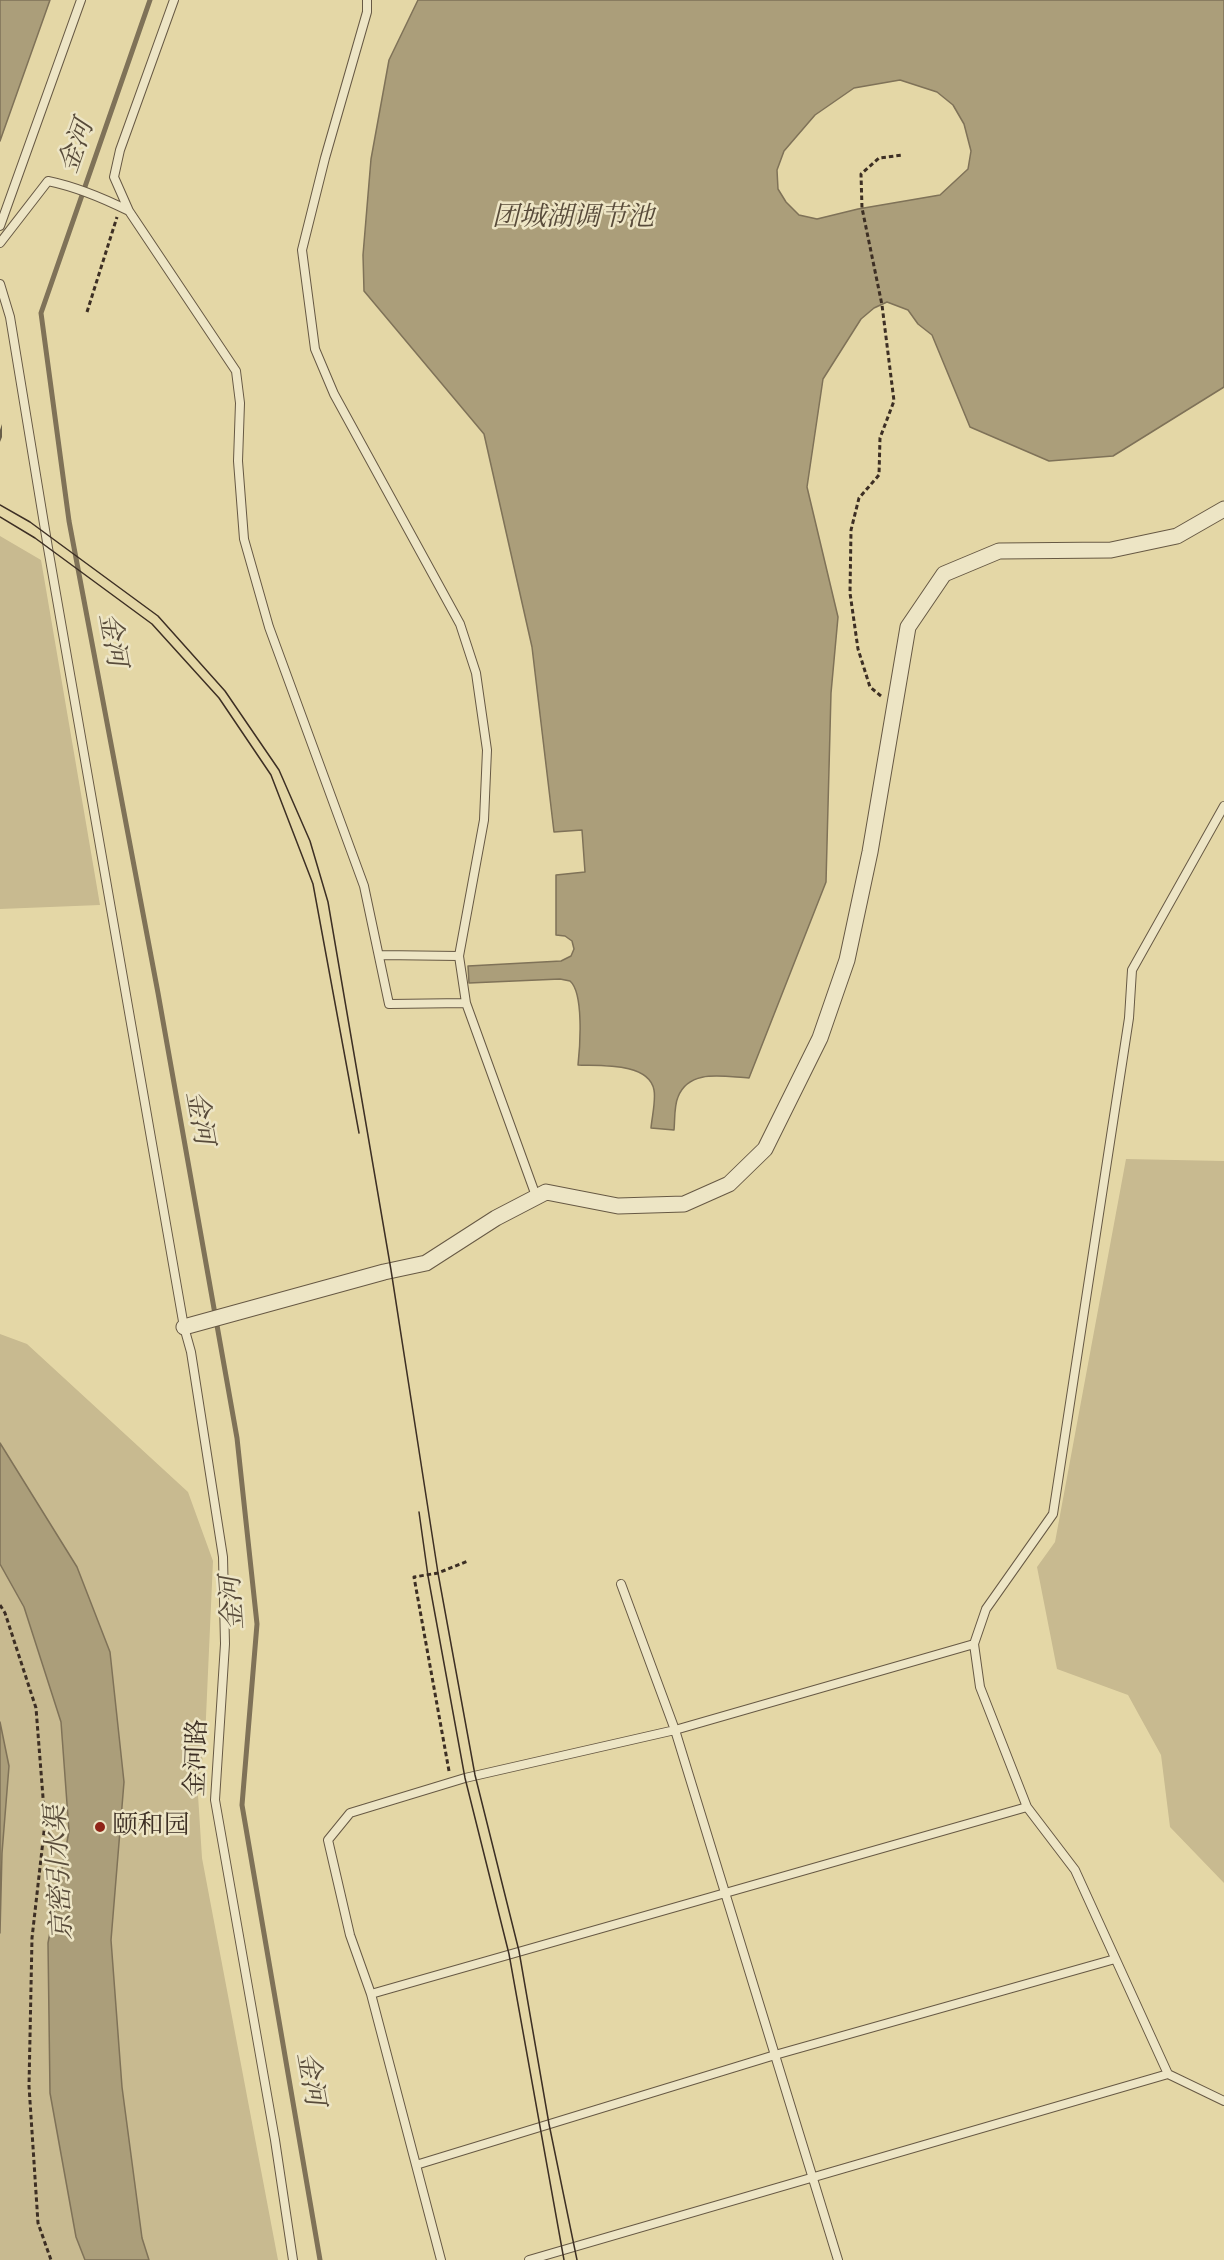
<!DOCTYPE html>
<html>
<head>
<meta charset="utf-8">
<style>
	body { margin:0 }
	canvas { display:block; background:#e4d7a6 }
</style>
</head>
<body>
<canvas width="1224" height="2260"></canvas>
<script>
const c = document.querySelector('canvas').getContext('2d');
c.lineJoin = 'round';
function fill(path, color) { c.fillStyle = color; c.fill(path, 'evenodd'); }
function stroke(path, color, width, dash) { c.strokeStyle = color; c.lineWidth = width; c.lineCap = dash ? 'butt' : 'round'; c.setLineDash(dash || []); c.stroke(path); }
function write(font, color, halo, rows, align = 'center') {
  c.font = font + ' Cardo,"Noto Serif SC",serif'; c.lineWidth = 5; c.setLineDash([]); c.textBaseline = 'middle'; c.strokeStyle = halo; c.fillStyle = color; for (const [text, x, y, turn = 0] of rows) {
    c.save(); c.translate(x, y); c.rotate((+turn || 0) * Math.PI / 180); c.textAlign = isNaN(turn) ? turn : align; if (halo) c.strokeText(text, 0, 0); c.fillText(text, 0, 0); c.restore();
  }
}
fill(new Path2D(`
	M0 536 41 560 100 905 0 909Z
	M1126 1159 1224 1161V1883L1170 1827 1161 1755 1128 1695 1057 1669 1037 1567 1055 1542Z
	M0 1334 27 1344 188 1492 213 1561 205 1739 198 1795 202 1858 278 2260H0Z`), '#c8ba90');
const water = new Path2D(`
	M0 0H50L0 141Z
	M418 0H1224V387L1113 456 1049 461 970 427 932 335 918 324 908 310 887 302 874 308 861 319 823 379 807 487 838 617 831 693 826 882 749 1078C725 1077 689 1068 678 1097 674 1106 675 1120 674 1130L651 1128C652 1116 656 1101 654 1090 649 1062 599 1066 578 1065 580 1047 584 993 570 981L560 979 469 983 468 966 561 961 571 956 574 949 572 941 565 936 556 935V875L585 872 582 830 554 832 532 647 484 434 364 291 363 255 371 159 389 60ZM900 80 937 92 953 105 964 124 971 151 968 169 940 195 858 209 817 219 799 215 786 202 778 189 777 170 784 151 815 115 854 88Z
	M0 1443 77 1567 110 1652 124 1782 111 1940 122 2087 142 2238 149 2260H85L76 2237 50 2093 48 1943 69 1831 61 1722 24 1607 0 1564Z
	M0 1722 9 1766 2 1853 0 1933Z`);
fill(water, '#ab9e7a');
stroke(water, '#7f7258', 1.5);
stroke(new Path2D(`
	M150 0 41 313 69 521 158 993 237 1438 257 1624 242 1805 320 2260`), '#7f7258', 5);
const lane = new Path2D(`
	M174 0 120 150 114 177 129 211 236 371 240 403 238 461 244 539 269 627 364 886 389 1004 466 1003
	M367 0V12L325 158 302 250 315 349 334 394 460 624 476 673 487 750 484 820 459 956 466 1003 536 1196
	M0 226 81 0
	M0 243 48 181C77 187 103 198 129 211
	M0 284 10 317 48 548 184 1327 191 1352 223 1557 225 1644 215 1800 275 2140 293 2260
	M380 955 459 956
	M621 1584 675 1730 838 2260
	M974 1644 980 1687 1027 1807 1075 1870 1168 2074 1224 2101
	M371 1994 350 1935 328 1840 350 1813 465 1778 675 1730 974 1644 986 1609 1053 1514 1129 1018 1132 970 1224 806
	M416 2165 775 2055 1115 1959
	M441 2260 371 1994 1027 1807
	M529 2260 1168 2074`);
const street = new Path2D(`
	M184 1327 384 1272 426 1263 496 1218 546 1192 618 1206 684 1204 729 1184 765 1149 820 1038 847 960 870 852 908 627 944 574 999 551 1111 550 1177 536 1224 509`);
stroke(lane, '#675944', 10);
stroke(street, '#675944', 17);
stroke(new Path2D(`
	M87 312 117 217
	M881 696 870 687 858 649 850 593 851 530 859 498 879 475 880 438 894 401 882 305 862 208 861 174 879 158 903 155
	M0 1605 5 1613 36 1708 45 1823 32 1938 29 2086 38 2223 51 2260
	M449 1771 414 1577 438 1573 468 1561`), '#3d2f24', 3, [4.5, 3]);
stroke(lane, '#ede5c5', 8);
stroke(street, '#ede5c5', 15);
stroke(new Path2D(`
	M0 505 30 522 158 616 225 691 279 770 310 841 328 902 391 1270 438 1573 475 1775 519 1951 549 2124 577 2260
	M0 517 35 538 152 624 219 698 271 775 313 884 359 1133
	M419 1512 428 1576 465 1778 509 1954 564 2260`), '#3d2f24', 1.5);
fill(new Path2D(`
	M2 424V437L0 442V430Z`), '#685e49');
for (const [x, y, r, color] of [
	[100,1827,6,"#8f2418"]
]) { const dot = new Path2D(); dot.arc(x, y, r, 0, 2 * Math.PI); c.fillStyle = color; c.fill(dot); stroke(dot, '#ede5c5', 2); }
write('26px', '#3d2f24', '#ede5c5', [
	["金河路",198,1758,-88]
]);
write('26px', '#3d2f24', '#ede5c5', [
	["颐和园",112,1827]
], 'left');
write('italic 27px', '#584b3a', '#ede5c5', [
	["金河",78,147,-71],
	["团城湖调节池",573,219],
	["金河",111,640,80],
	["金河",198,1118,80],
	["金河",234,1603,-94],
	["京密引水渠",61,1873,-93],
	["金河",309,2079,80]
]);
</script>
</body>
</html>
